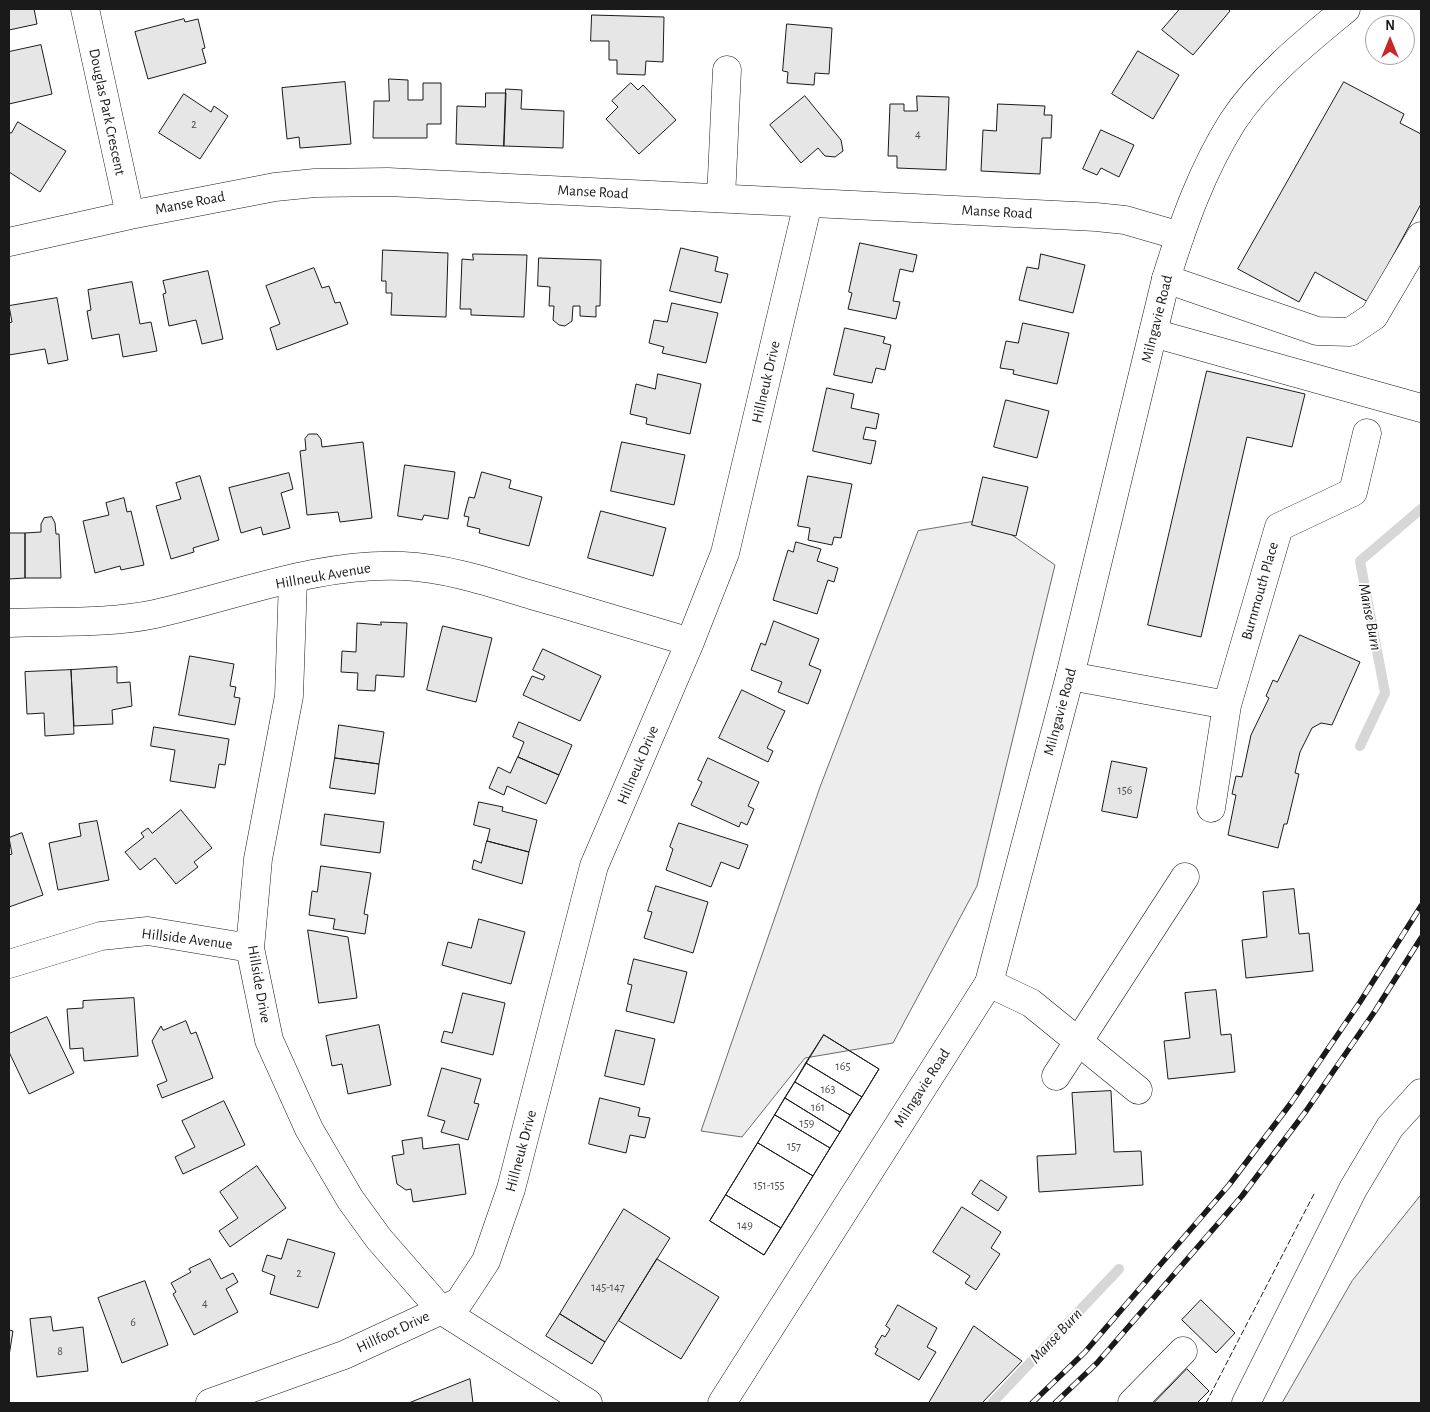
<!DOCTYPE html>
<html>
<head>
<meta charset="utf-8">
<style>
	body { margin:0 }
	#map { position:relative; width:1430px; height:1412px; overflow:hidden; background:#fff; font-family:"Alegreya Sans",sans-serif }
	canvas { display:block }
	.frame { position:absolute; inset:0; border:10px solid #1a1a1a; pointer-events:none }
	.north { position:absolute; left:1365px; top:15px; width:50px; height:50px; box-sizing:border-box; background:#fff; border:1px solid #a3a3a3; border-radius:50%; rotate:0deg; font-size:14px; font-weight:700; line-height:20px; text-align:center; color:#1a1a1a }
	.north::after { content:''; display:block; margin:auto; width:18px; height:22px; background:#c62828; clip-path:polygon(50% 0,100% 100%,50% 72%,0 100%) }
</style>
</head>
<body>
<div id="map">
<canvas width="1430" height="1412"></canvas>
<div class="frame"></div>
<div class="north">N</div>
</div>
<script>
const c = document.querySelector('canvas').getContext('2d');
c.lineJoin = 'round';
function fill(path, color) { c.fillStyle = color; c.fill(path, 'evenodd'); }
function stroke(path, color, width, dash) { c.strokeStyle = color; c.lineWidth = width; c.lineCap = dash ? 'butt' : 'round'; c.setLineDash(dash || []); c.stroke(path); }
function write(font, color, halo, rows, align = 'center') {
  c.font = font + ' "Alegreya Sans",sans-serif'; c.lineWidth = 4; c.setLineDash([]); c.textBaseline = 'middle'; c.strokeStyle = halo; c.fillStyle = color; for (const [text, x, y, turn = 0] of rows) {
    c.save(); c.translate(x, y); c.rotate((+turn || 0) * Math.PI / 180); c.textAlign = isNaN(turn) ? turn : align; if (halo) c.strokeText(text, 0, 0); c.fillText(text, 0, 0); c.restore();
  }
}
const built = new Path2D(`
	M989 519 1055 565 977 886 893 1043 805 1058 742 1137 701 1131 820 787 918 531Z
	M1421 1195V1403H1282L1352 1281Z`);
fill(built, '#ededed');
stroke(built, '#6a6a6a', 1);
stroke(new Path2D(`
	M1360 746 1385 693 1360 561 1421 509
	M992 1403 1119 1269`), '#d7d7d7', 10);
const building = new Path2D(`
	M9 9H34L37 24 9 30Z
	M1180 9H1228L1230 11 1193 55 1162 30Z
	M592 15 664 17 663 62 646 61 645 75 617 74V60H609V41H591Z
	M184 19 185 22 198 19 205 48 202 49 206 63 148 79 135 32Z
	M787 24 832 28 829 74 815 73 814 85 787 83 788 72 783 71Z
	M41 45 52 94 9 104V52Z
	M1138 51 1179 75 1153 119 1112 94Z
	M389 79 408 80V100H423V83H441V124H427V138H373L374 101H389Z
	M345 82 351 144 300 148 299 137 287 139 282 88Z
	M1344 82 1404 114 1400 123 1421 134V204L1368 302 1315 272 1299 302 1238 269Z
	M631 83 638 90 643 85 676 120 639 154 606 119 618 107 612 101Z
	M506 89 522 90 521 109 564 111 563 148 504 146Z
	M486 93H506L504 146 456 144 457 106 485 107Z
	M184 94 211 112 214 106 228 116 200 159 159 133Z
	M805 96 841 140 843 151 835 157 825 156 818 148 801 163 770 125Z
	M917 96 949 97 946 170 897 168V156H888L890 104H904V111H917Z
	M998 104 1045 106 1044 115H1052L1051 138H1042L1040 174 981 171 983 130 996 131Z
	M18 122 66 151 40 192 9 172V132L11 133Z
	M1101 130 1134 145 1119 177 1101 168 1097 175 1083 169Z
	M860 243 917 255 913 272 900 269 893 301 900 302 896 319 848 309 852 293 849 292Z
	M681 248 718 257 715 271 728 274 721 303 670 291Z
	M383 250 448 253 446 317 391 315 392 293H386V281H382Z
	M473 254 527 255 524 317 471 315V309H460L462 259 473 260Z
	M1041 254 1085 265 1073 313 1019 300 1027 267 1038 269Z
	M539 258 601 260 600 306H596V317L580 316V306H573L572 321 565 326 559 325 553 320 554 306H549L550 287 538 286Z
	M314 268 322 288 329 286 335 303 340 302 348 324 277 350 270 328 280 324 266 286Z
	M208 271 223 339 202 344 196 320 169 326 163 294 166 293 163 281Z
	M132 282 140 324 151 322 157 351 123 357 119 334 92 339 87 311 91 310 88 290Z
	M57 298 68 360 48 364 45 349 9 355V323L12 322 9 306Z
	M672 303 718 313 706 363 662 353 664 347 649 343 654 320 667 322Z
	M1023 323 1069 333 1057 384 1013 374 1014 370 1000 368 1006 341 1018 343Z
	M845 328 885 337 883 343 891 345 885 370 876 368 872 383 834 375Z
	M1207 371 1305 394 1292 447 1247 437 1201 637 1148 625Z
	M658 374 701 384 690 434 646 424 647 418 630 414 636 384 655 389Z
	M827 388 854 394 851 408 879 414 876 429 866 427 863 439 876 441 871 464 813 451Z
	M1006 400 1049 411 1037 458 994 447Z
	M309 434H317L321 439 322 447 363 442 372 518 340 522 338 512 307 515 300 451 306 450 305 439Z
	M622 442 685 455 674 505 611 491Z
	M405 465 455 472 448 519 424 515 422 520 398 516Z
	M482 472 511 480 509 488 542 497 529 546 479 533 480 529 467 526 469 517 464 516 469 497 474 498Z
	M289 473 293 489 281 493 290 528 263 535 261 527 241 533 229 488Z
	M200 476 219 540 193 548 194 552 171 559 156 506 181 499 176 483Z
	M808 476 852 484 841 538 834 537 832 545 808 540 810 528 798 526Z
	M983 477 1028 487 1016 536 972 525Z
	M124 498 127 512 131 511 144 565 121 570 120 566 95 573 83 521 109 515 106 503Z
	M601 511 666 528 653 576 588 558Z
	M52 517 55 523 56 534H59L61 578H25V533L41 532V524L44 518Z
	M9 533H25V578L9 579Z
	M796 542 821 549 817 561 838 568 834 582 828 580 817 614 773 600 788 550 793 552Z
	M774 621 819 639 809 665 821 670 808 704 778 692 782 682 751 670 761 643 765 645Z
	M381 622 407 623 404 677 376 675 375 691 357 690 358 673 341 672 342 651 356 652 357 623 381 625Z
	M443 626 492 638 476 702 427 690Z
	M1300 635 1360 662 1332 725 1321 723 1312 728 1300 752 1295 773 1299 774 1287 824H1284L1278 848 1228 835 1236 795 1232 794 1236 776 1242 777 1251 735 1269 698 1266 696 1273 680 1277 682Z
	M543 649 601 676 580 721 523 695 532 676 543 680 545 676 533 670Z
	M190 656 234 664 230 686 236 687 234 697 240 698 235 725 179 715Z
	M117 667V683L130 682 132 706 112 710 113 724 74 726 71 670Z
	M71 670 74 734 45 736 44 713 27 714 25 672Z
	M742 690 785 711 767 748 773 751 768 762 719 738Z
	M519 722 572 745 559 775 518 757 524 742 513 737Z
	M339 725 384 732 379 764 335 758Z
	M154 727 229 739 225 765 219 764 215 788 170 781 175 750 151 746Z
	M518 757 559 775 546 804 507 786 504 795 489 788 498 767 510 773Z
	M335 758 379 764 375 794 330 788Z
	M708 758 759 782 748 806 754 809 747 825 741 822 739 827 691 805 702 782 698 780Z
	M1112 761 1147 768 1137 818 1102 811Z
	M479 802 503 807 502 811 537 820 529 852 487 841 490 829 474 825Z
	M181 810 212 848 194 862 198 867 176 884 155 858 140 870 125 852 144 837 141 833 148 828 152 833Z
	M325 814 384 822 380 853 321 845Z
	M97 821 109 880 58 890 49 843 81 836 79 824Z
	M679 823 748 845 739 869 721 862 711 887 666 870 673 849 670 847Z
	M22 833 43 895 9 907V855L12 854 9 838Z
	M487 841 529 852 522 884 472 869 474 860 481 863Z
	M321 866 371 873 364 914 368 915 365 934 333 929 335 919 309 915 312 891 317 892Z
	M656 886 708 902 693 953 644 938 652 912 648 911Z
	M1294 889 1299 934 1309 933 1313 971 1246 978 1242 940 1267 937 1263 892Z
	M479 919 525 932 511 984 442 965 448 942 471 948Z
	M308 930 348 937 357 998 319 1003Z
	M634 959 687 972 674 1023 626 1011 632 985 628 984Z
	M1216 990 1221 1035 1231 1034 1235 1072 1168 1079 1164 1041 1190 1038 1185 993Z
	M463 993 505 1003 493 1055 441 1042 444 1031 452 1033Z
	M134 998 138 1056 84 1061 83 1048 70 1049 67 1009 83 1008V1001Z
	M47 1017 74 1073 29 1094 9 1052V1034Z
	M186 1021 191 1034 196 1032 213 1078 162 1098 157 1085 167 1081 152 1041 161 1026 163 1030Z
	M379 1025 391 1085 348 1094 342 1064 332 1066 326 1036Z
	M616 1030 655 1039 644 1085 605 1076Z
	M824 1035 879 1069 764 1255 710 1221Z
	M824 1035 879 1069 862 1097 806 1063Z
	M806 1063 862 1097 850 1115 795 1082Z
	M442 1068 481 1079 474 1103 479 1104 468 1140 441 1132 445 1121 428 1116Z
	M795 1082 850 1115 840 1132 785 1098Z
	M1111 1091 1114 1152 1141 1151 1143 1185 1039 1192 1037 1156 1076 1154 1072 1093Z
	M600 1098 640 1108 638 1116 650 1118 645 1138 630 1135 626 1153 589 1144Z
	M785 1098 840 1132 830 1148 775 1115Z
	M224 1101 245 1145 183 1174 175 1157 195 1147 182 1121Z
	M775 1115 830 1148 813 1176 758 1143Z
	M422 1138 423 1149 459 1144 466 1194 413 1202 411 1189 406 1190 397 1184 392 1156 404 1154 402 1141Z
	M758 1143 813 1176 781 1228 726 1195Z
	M257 1166 286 1208 230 1247 219 1231 238 1218 220 1192Z
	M981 1180 1007 1197 998 1211 972 1194Z
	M726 1195 781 1228 764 1255 710 1221Z
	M962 1207 1001 1232 991 1248 1000 1254 976 1290 965 1283 970 1276 933 1252Z
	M624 1209 670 1238 605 1342 560 1314Z
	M288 1239 335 1253 318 1308 270 1294 275 1276 262 1271 267 1255 281 1259Z
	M210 1259 221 1279 233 1273 238 1282 226 1289 238 1312 194 1335 173 1294 176 1292 171 1283 191 1272 189 1269Z
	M657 1259 719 1297 681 1359 619 1321Z
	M145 1281 168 1345 122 1363 98 1298Z
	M1201 1300 1235 1333 1216 1353 1182 1320Z
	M898 1305 937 1328 927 1347 936 1352 919 1380 875 1354 878 1349 875 1347 882 1335 885 1337 890 1329 886 1326Z
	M560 1314 605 1342 592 1364 546 1336Z
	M51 1317 53 1331 83 1327 88 1371 37 1377 30 1319Z
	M974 1326 1022 1361 982 1403H929Z
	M9 1330 13 1331 9 1356Z
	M1187 1369 1209 1391 1197 1403H1154Z
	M470 1379 473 1403H409Z`);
fill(building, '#e6e6e6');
stroke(building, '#1a1a1a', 1);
const minor = new Path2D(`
	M85 9 130 215
	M721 198 727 70
	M9 242 130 215 275 187 315 183 388 182 1096 217 1125 220 1180 236
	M1166 279 1317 331 1350 332 1374 316 1421 236
	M1153 333 1421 408
	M293 580 289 696 258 859 250 948 269 1040 309 1129 350 1199 379 1239 441 1310 588 1403
	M9 623C57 621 108 624 155 614 236 596 319 562 403 566 448 568 492 583 535 596 587 611 639 627 690 642
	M1070 676 1227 705
	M1211 808 1227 705 1279 527 1353 492 1367 433
	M9 964 101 936 148 931 250 948
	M989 983 1031 1003 1138 1090
	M1056 1076 1185 877
	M210 1403 344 1355 459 1302 486 1261 511 1189 594 866 690 642 725 553 808 203
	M1132 1403 1183 1351
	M1246 1403 1353 1189 1390 1127 1421 1093`);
const major = new Path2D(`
	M722 1403 989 983 1070 676 1166 279C1183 224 1202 170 1233 121 1262 77 1306 42 1346 9`);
stroke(minor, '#1a1a1a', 29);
stroke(major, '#1a1a1a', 29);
stroke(minor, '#fff', 28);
stroke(major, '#fff', 28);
const rail = new Path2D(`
	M1032 1403 1085 1352 1229 1185 1291 1103 1360 1002 1421 906
	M1055 1403 1097 1363 1242 1196 1306 1111 1375 1011 1421 938`);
stroke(rail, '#1a1a1a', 5.5);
stroke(rail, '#fff', 4, [11]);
stroke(new Path2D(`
	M1206 1403 1315 1192`), '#1a1a1a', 1, [6, 2.5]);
write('12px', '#4d4d4d', null, [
	["2",194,124],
	["4",918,134],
	["156",1125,790],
	["165",843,1066],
	["163",828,1089],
	["161",818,1107],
	["159",807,1123],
	["157",794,1146],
	["151-155",769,1185],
	["149",745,1225],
	["2",299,1273],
	["145-147",608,1287],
	["4",205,1303],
	["6",133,1322],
	["8",60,1351]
]);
write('15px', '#1a1a1a', '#fff', [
	["Douglas Park Crescent",107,112,78],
	["Manse Road",593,192,3],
	["Manse Road",190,203,-11],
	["Manse Road",997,212,3],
	["Milngavie Road",1157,319,-76],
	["Hillneuk Drive",766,382,-77],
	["Hillneuk Avenue",323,576,-10],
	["Burnmouth Place",1260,591,-74],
	["Milngavie Road",1060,712,-75],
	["Hillneuk Drive",638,765,-67],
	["Hillside Avenue",187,939,7],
	["Hillside Drive",259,984,80],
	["Milngavie Road",922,1088,-57],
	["Hillneuk Drive",521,1151,-75],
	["Hillfoot Drive",393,1332,-25]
]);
write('italic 16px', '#1a1a1a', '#fff', [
	["Manse Burn",1370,617,79],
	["Manse Burn",1056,1336,-47]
]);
</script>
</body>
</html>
